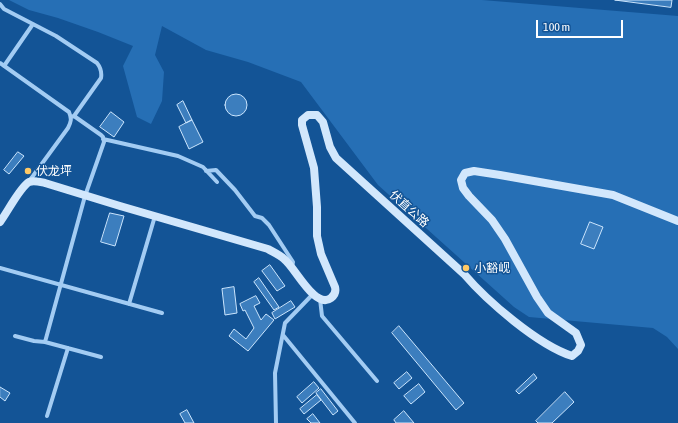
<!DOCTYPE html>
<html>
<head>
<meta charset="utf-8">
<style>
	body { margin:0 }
	#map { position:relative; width:678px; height:423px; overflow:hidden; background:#135496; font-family:"Asap Condensed",sans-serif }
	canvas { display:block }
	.scale { position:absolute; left:536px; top:20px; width:87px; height:18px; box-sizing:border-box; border:2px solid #fff; border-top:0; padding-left:5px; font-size:12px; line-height:14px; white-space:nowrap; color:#fff; -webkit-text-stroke:3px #135496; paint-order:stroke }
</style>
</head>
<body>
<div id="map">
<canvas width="678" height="423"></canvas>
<div class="scale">100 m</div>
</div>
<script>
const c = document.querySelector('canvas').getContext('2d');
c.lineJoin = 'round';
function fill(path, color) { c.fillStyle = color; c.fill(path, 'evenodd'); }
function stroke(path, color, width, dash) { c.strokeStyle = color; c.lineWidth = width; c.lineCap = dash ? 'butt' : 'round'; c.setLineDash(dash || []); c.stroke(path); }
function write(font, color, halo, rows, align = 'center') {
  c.font = font + ' "Asap Condensed","Noto Sans SC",sans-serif'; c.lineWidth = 3; c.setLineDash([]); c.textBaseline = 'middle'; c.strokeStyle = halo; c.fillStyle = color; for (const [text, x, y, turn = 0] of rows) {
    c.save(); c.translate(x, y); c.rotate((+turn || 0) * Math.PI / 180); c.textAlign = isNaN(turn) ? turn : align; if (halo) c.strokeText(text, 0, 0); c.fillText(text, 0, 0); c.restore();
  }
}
fill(new Path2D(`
	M9 0H482L678 16V349L667 337 653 328 529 317 514 307 378 185 301 82 248 62 206 50 162 26 155 55 164 72 162 101 151 124 137 117 123 66 133 46 98 32 58 18 29 10Z`), '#266fb5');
const building = new Path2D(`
	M615 0H672L671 7Z
	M225 105a11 11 0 1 1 22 0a11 11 0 1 1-22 0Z
	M183 101 192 120 186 123 177 105Z
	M111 112 124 122 114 137 100 127Z
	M192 120 203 142 189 149 179 127Z
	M18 152 24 156 9 174 4 170Z
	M110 213 124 216 115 246 101 242Z
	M590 222 603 227 594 249 581 244Z
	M270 265 285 286 277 291 262 271Z
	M259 278 279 307 274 310 254 282Z
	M234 287 237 313 225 315 222 289Z
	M256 296 260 303 254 306 261 320 266 314 274 320 248 351 229 336 234 329 246 339 254 328 245 310 243 311 240 304Z
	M291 301 295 307 275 319 272 313Z
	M399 326 464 403 456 410 392 333Z
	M407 372 412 378 399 389 394 383Z
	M534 374 537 378 519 394 516 391Z
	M314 382 319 388 302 403 297 397Z
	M419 384 425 392 411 404 404 396Z
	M0 387 10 393 5 401 0 397Z
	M321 389 338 411 333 415 316 393Z
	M565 392 574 402 552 423H538L536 421Z
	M317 395 321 400 304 414 300 409Z
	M187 410 194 423H185L180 414Z
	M404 411 414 423H396L394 420Z
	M313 414 320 423H311L307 419Z`);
fill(building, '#3c7ebe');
stroke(building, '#cbe5fd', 1);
stroke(new Path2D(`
	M0 4 4 9 56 36 97 63C101 68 102 72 101 78L74 116
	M0 63 69 112C72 119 71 122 68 128L30 180
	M4 66 33 24
	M71 117 74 116 101 135 103 137 104 142 85 196 45 342 101 357
	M103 139 178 156 203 167 217 182
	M206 171 216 170 235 190 255 216 262 218 269 225 293 262 292 267
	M0 268 162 313
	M320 299 322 316 377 381
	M129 304 155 216
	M283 335 355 423
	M15 336 34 341 45 342
	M47 416 68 348
	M276 423 275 373 285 323 313 294`), '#a3ccf3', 4);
stroke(new Path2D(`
	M0 222C7 213 20 187 29 182 34 180 40 182 45 183L120 206 268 249C273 252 280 255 284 259 295 267 315 310 331 298 335 295 336 291 335 287L321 254 317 236V207L314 168 302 125V120L308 115H317L323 122 330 147 336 158 464 274C487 301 538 345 572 356L578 351 581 345 576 333 548 313 537 297 505 239 492 220 469 196 463 188 461 180 465 173 474 171 500 175 613 195 678 221`), '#d2e7fc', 8);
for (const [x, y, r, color] of [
	[28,171,4,"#ffc965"],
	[466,268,4,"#ffc965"]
]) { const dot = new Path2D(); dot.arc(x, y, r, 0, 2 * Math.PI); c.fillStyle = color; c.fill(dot); stroke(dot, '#135496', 1.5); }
write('12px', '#fff', '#135496', [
	["伏龙坪",36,171],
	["小豁岘",474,268]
], 'left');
write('12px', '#fff', '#135496', [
	["伏直公路",409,209,42]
]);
</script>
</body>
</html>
